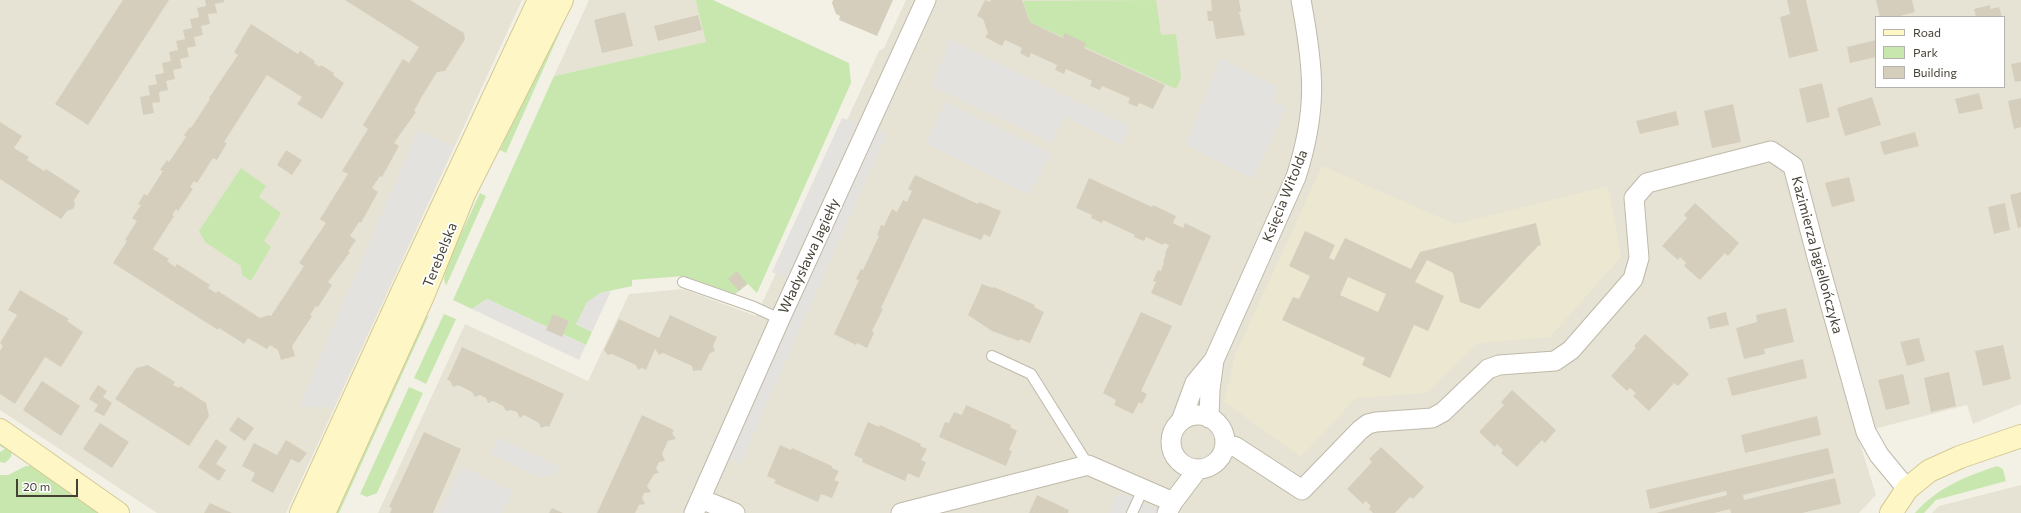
<!DOCTYPE html>
<html>
<head>
<meta charset="utf-8">
<style>
	body { margin:0 }
	#map { position:relative; width:2021px; height:513px; overflow:hidden; background:#f3f1e6; font-family:Commissioner,sans-serif }
	canvas { display:block }
	.legend { position:absolute; left:1875px; top:16px; width:130px; height:72px; box-sizing:border-box; background:#fff; border:1px solid #b5b3ae; margin:0; padding:5px 7px; list-style:none; font-size:12px; color:#464135 }
	.legend li { display:flex; align-items:center; gap:8px; height:20px }
	.legend b { width:20px; border:1px solid #b5b3ae }
	.scale { position:absolute; left:16px; top:479px; width:62px; height:18px; box-sizing:border-box; border:2px solid #464135; border-top:0; padding-left:5px; font-size:12px; line-height:14px; white-space:nowrap; color:#464135; -webkit-text-stroke:3px #fff; paint-order:stroke }
</style>
</head>
<body>
<div id="map">
<canvas width="2021" height="513"></canvas>
<ul class="legend">
<li><b style="height:5px;background:#fef7c5"></b>Road</li>
<li><b style="height:11px;background:#c8e7af"></b>Park</li>
<li><b style="height:11px;background:#d5cebc"></b>Building</li>
</ul>
<div class="scale">20 m</div>
</div>
<script>
const c = document.querySelector('canvas').getContext('2d');
c.lineJoin = 'round';
function fill(path, color) { c.fillStyle = color; c.fill(path, 'evenodd'); }
function stroke(path, color, width, dash) { c.strokeStyle = color; c.lineWidth = width; c.lineCap = dash ? 'butt' : 'round'; c.setLineDash(dash || []); c.stroke(path); }
function write(font, color, halo, rows, align = 'center') {
  c.font = font + ' Commissioner,sans-serif'; c.lineWidth = 3.5; c.setLineDash([]); c.textBaseline = 'middle'; c.strokeStyle = halo; c.fillStyle = color; for (const [text, x, y, turn = 0] of rows) {
    c.save(); c.translate(x, y); c.rotate((+turn || 0) * Math.PI / 180); c.textAlign = isNaN(turn) ? turn : align; if (halo) c.strokeText(text, 0, 0); c.fillText(text, 0, 0); c.restore();
  }
}
fill(new Path2D(`
	M0 0H522L286 513H157L0 410Z
	M589 0H694L696 1 707 42 554 76Z
	M906 0H2021V404L1973 424 1967 405 1874 429 1858 437 1876 495 1859 513H378L465 324 588 381 629 294 683 289 756 316 879 51 884 48ZM1876 17H2004V87H1876Z
	M2021 485V513H1932L1939 506Z`), '#e7e3d4');
fill(new Path2D(`
	M1322 166 1455 224 1608 186 1621 257 1550 337 1478 343 1426 393 1356 398 1301 457 1224 402 1236 353Z`), '#ece7d0');
fill(new Path2D(`
	M694 0H713L849 63 851 83 757 293 748 284 735 294 684 276 632 280V286L600 293 576 324 592 332 586 345 487 299 472 309 453 300 554 76 706 42 696 1Z
	M1156 0 1161 35 1176 34 1181 78 1176 89 1030 22 1023 1Z
	M563 25 506 153 500 150 520 105Z
	M241 168 266 186 259 197 281 213 264 241 271 247 251 281 242 275 241 266 205 242 199 231Z
	M480 193 486 196 446 286 444 279 446 266Z
	M444 314 456 319 426 384 414 378Z
	M429 315 339 513H332L422 320Z
	M409 387 423 393 377 493 367 497 360 494Z
	M0 441 12 451 11 457 5 463 0 462V452L5 449 0 446Z
	M26 466H34L101 513H0V475H8Z
	M1997 466 2003 469 2006 481 1936 500 1924 513H1915C1938 487 1965 477 1997 466Z`), '#c8e7af');
fill(new Path2D(`
	M950 39 1130 127 1120 145 1064 116 1052 143 932 86Z
	M1221 58 1279 87 1272 100 1286 108 1253 179 1185 144Z
	M945 102 1052 153 1029 195 926 143Z
	M842 118 857 123 787 278 772 272Z
	M875 128 887 133 740 464 727 458Z
	M418 130 453 147 333 408 299 406Z
	M611 291 592 332 576 324 587 302 600 293Z
	M487 299 586 345 579 360 472 309Z
	M498 437 561 467 555 474 541 478 491 455Z
	M462 466 513 491 502 513H439Z
	M1119 492 1158 510 1157 513H1109Z`), '#e4e2de');
fill(new Path2D(`
	M123 0H169L88 125 55 104Z
	M205 0H224V2L215 4 217 13 208 14 210 24 201 26 203 35 194 37 196 46 187 48 189 57 180 59 182 68 173 70 175 79 166 81 168 90 159 92 160 102 152 103 154 113 143 115 140 97 150 95 148 86 157 84 155 75 164 73 162 63 171 61 169 52 178 50 176 41 185 39 183 30 192 28 190 19 199 17 197 8 206 6Z
	M345 0H410L464 33 465 39 445 71 437 72 421 98 414 111 416 112 394 143 399 146 382 177 380 176 372 188 378 192 361 223 359 222 350 236 356 240 348 252H350L328 282 332 285 318 307 316 306 310 315 312 316 292 346 295 356 281 360 278 350 270 345 267 349 248 338 244 344 219 328 218 330 113 263 127 241 125 240 137 221 132 218 141 205 138 204 144 194 147 196 163 171 160 170 167 160 169 162 186 137 184 135 190 127 191 128 210 99 209 98 238 55 234 52 251 24 298 54 300 51 315 61 314 63 320 67 321 65 334 73 333 75 344 83 322 119 297 104 302 97 267 75 224 142 227 143 217 160 213 158 197 183 194 181 190 187 193 189 178 211 176 209 172 215 174 216 153 249 169 259 167 261 175 267 177 264 210 285 208 288 216 293 218 291 260 318 269 315 271 316 304 266 299 263 326 223 320 219 348 174 342 171 368 129 363 125 403 59 409 63 419 47Z
	M833 0H893L877 36 839 20 840 16 836 14 832 3Z
	M985 0 990 2 991 0H1022L1030 22 1063 38 1065 33 1086 43 1084 48 1165 85 1153 109 1139 103 1137 107 1128 103 1130 98 1102 86 1100 90 1090 86 1092 81 1066 69 1064 74 1055 70 1057 65 1031 53 1029 58 1020 53 1022 48 1005 40 1002 46 985 37 988 33 983 19 977 16Z
	M1211 0H1239L1241 12H1239L1245 35 1216 39 1213 21H1208L1207 11H1212Z
	M1787 0H1806L1818 51 1789 58 1780 17 1790 14Z
	M1876 0H1912L1915 12 1896 17H1880Z
	M1990 5 1991 9 1999 7 2002 17H1976L1974 9Z
	M625 12 633 46 602 53 594 20Z
	M698 15 702 30 658 41 654 26Z
	M1876 40V57L1850 63 1847 47Z
	M2021 62V81L2015 82 2011 64Z
	M1822 83 1830 117 1807 123 1799 89Z
	M1979 93 1983 109 1959 114 1955 99Z
	M1872 97 1881 125 1845 136 1837 108Z
	M2021 98V127L2014 129 2008 101Z
	M1733 104 1741 142 1712 148 1704 111Z
	M1676 111 1679 125 1640 134 1636 121Z
	M0 122 22 136 14 148 29 157 27 160 44 171 46 169 80 191 74 200 75 205 73 209 67 211 61 219 0 179Z
	M1915 132 1919 146 1884 155 1880 142Z
	M286 150 302 160 292 175 277 165Z
	M915 175 978 204 979 202 1001 211 990 237 984 234 981 240 923 218 881 308 883 309 872 331 874 333 867 348 857 343 856 345 834 334 859 280 856 279 861 269 863 270 879 236 877 235 881 225 884 226 892 209 897 212 903 200 907 202 912 191 908 189Z
	M1849 177 1855 201 1832 207 1825 183Z
	M1089 178 1152 207 1153 205 1176 216 1173 223 1183 228 1185 223 1211 236 1181 306 1151 293 1156 282 1153 281 1158 270 1161 271 1164 263 1163 262 1166 254 1165 253 1169 245 1164 243 1163 245 1146 237 1144 241 1134 237 1135 235 1103 220 1102 223 1091 218 1092 215 1076 208Z
	M2021 192V227L2018 228 2010 195Z
	M1695 203 1739 243 1728 256 1725 253 1700 280 1684 266 1686 263 1680 257 1678 260 1662 246 1687 218 1684 215Z
	M2005 203 2010 230 1994 234 1988 207Z
	M1536 223 1541 245 1538 246 1479 309 1460 302 1453 273 1427 260 1415 282 1444 296 1428 331 1414 325 1390 378 1362 365 1365 358 1282 320 1293 297 1299 299 1310 276 1289 266 1305 231 1335 245 1329 258 1334 260 1345 238 1411 269 1420 252ZM1348 277 1386 294 1378 312 1340 295Z
	M737 271 747 284 739 291 728 279Z
	M982 284 993 288 994 287 1035 305 1034 307 1044 312 1030 343 1020 339 1019 341 992 331 968 315Z
	M20 290 69 319 67 321 83 332 61 367 45 357 15 404 0 394V351L3 346 0 343 17 315 8 310Z
	M1786 308 1794 342 1764 349 1765 354 1744 359 1736 328 1757 322 1756 315Z
	M1141 312 1172 326 1141 391 1147 394 1142 404 1139 402 1133 414 1114 405 1116 400 1103 393Z
	M1726 312 1729 325 1710 329 1707 317Z
	M553 314 569 321 562 337 546 330Z
	M670 315 717 337 713 346 715 351 710 353 701 371 698 370 693 371 692 366 663 353 659 355 655 349 646 370 642 368 638 370 636 365 612 354 608 355 604 350 619 319 659 338Z
	M1645 334 1689 374 1678 386 1674 383 1649 411 1633 396 1636 393 1630 388 1627 391 1611 376 1636 348 1634 346Z
	M1919 338 1925 361 1907 366 1900 342Z
	M2003 345 2011 379 1983 386 1975 351Z
	M462 347 564 394 549 427 546 426 541 428 539 423 524 415 520 418 517 412 511 410 506 411 503 406 493 401 488 403 486 398 480 395 475 397 472 392 458 385 453 387 450 381 447 380Z
	M1803 359 1807 378 1732 396 1727 378Z
	M148 365 175 382 173 385 179 388 180 386 206 403 209 416 189 446 115 399 136 368Z
	M1949 372 1956 406 1931 412 1924 378Z
	M1903 374 1910 404 1886 410 1878 380Z
	M42 381 80 406 61 436 23 410Z
	M98 385 107 391 103 397 112 403 104 416 94 411 98 405 89 399Z
	M1512 390 1556 430 1545 443 1542 440 1517 467 1501 453 1503 450 1497 444 1495 447 1479 432 1504 405 1501 402Z
	M966 405 1011 425 1010 427 1017 431 1009 450 1012 451 1006 466 939 437 945 422 949 423 954 412 962 415Z
	M642 415 674 430 672 433 676 439 668 441 662 454 665 461 659 462 656 468 659 473 654 474 647 486 651 492 644 493 642 498 645 504 639 505 635 513H597Z
	M1817 416 1821 435 1745 453 1741 435Z
	M238 417 254 428 245 441 229 430Z
	M868 422 879 427 880 425 921 444 920 446 927 449 921 460 926 462 919 478 908 473 905 481 862 462 863 459 854 455Z
	M100 423 129 442 112 468 83 449Z
	M424 432 461 449 433 513H390L392 508 389 507Z
	M216 439 227 447 216 464 226 470 219 481 198 467Z
	M286 440 307 453 299 463 291 459 273 493 251 481 255 473 242 466 254 443 277 455Z
	M780 445 791 450 792 448 832 466V468L839 471 834 480 839 482 832 498 821 494 818 502 774 483 776 480 767 476Z
	M1381 447 1424 487 1413 499 1410 497 1395 513H1373L1369 509 1371 506 1366 501 1363 504 1347 489 1372 462 1369 459Z
	M1828 448 1834 473 1743 495 1744 500 1835 478 1841 504 1802 513H1731L1730 509 1714 513H1656L1727 495 1726 491 1650 509 1646 490Z
	M1037 495 1069 510 1068 513H1029Z
	M210 503 232 513H204Z
	M552 508 563 513H549Z`), '#d5cebc');
const lane = new Path2D(`
	M683 282 754 307 780 319
	M992 356 1031 374 1088 465
	M1132 513 1143 489`);
const street = new Path2D(`
	M1171 442a27 27 0 1 1 54 0a27 27 0 1 1-54 0Z
	M1209 418 1210 390 1214 360
	M1181 421 1195 383 1214 360 1296 177C1318 109 1314 69 1301 0
	M1225 444 1236 447 1302 490 1360 430 1368 424 1376 422 1432 418 1443 412 1488 369 1499 365 1555 361 1571 350 1633 279 1639 258 1634 198 1647 183 1771 151 1793 166 1817 257 1866 432 1879 455 1907 489
	M701 499 735 513
	M694 513 780 319 926 0
	M901 513 1088 465 1173 502
	M1167 513 1173 502 1198 469`);
const secondary = new Path2D(`
	M0 430 118 513
	M301 513 404 288 539 0
	M324 513 423 296 465 192 562 0
	M1891 513 1907 489 1929 471 1960 457 2021 436`);
stroke(lane, '#bfb9a9', 12);
stroke(street, '#bfb9a9', 21);
stroke(secondary, '#d3c996', 24);
stroke(lane, '#fff', 10);
stroke(street, '#fff', 19);
stroke(secondary, '#fef7c5', 22);
write('14px', '#464135', '#fff', [
	["Księcia Witolda",1285,196,-68],
	["Terebelska",440,255,-68],
	["Kazimierza Jagiellończyka",1817,255,75],
	["Władysława Jagiełły",809,256,-65]
]);
</script>
</body>
</html>
